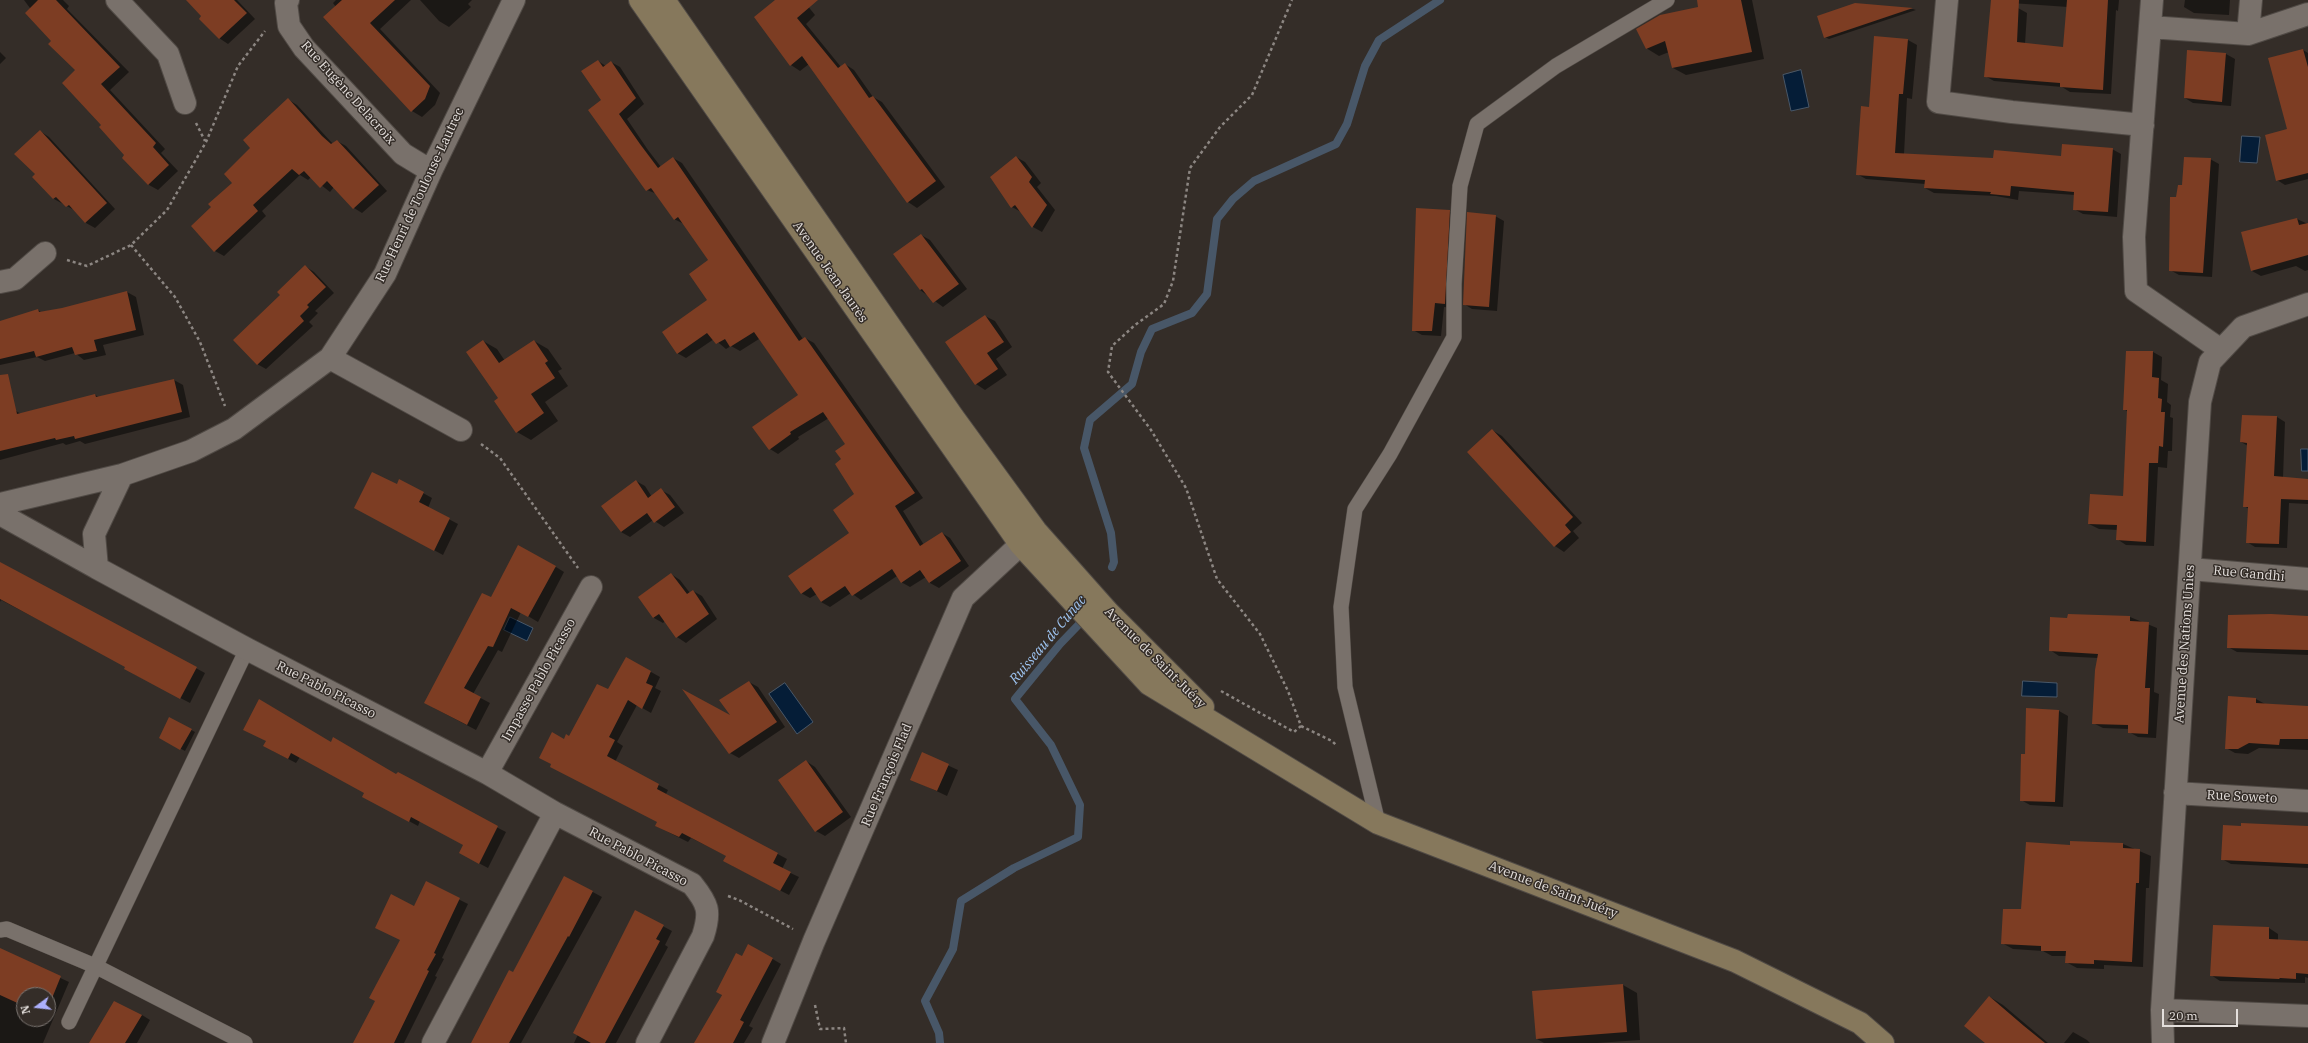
<!DOCTYPE html>
<html>
<head>
<meta charset="utf-8">
<style>
	body { margin:0 }
	#map { position:relative; width:2308px; height:1043px; overflow:hidden; background:#342d28; font-family:"IBM Plex Serif",serif }
	canvas { display:block }
	.north { position:absolute; left:16px; top:987px; width:40px; height:40px; box-sizing:border-box; background:#342d28; border:1px solid #7a7470; border-radius:50%; rotate:255deg; font-size:11px; font-weight:700; line-height:16px; text-align:center; color:#e4dfdc }
	.north::after { content:''; display:block; margin:auto; width:14px; height:18px; background:#acaffb; clip-path:polygon(50% 0,100% 100%,50% 72%,0 100%) }
	.scale { position:absolute; left:2162px; top:1009px; width:76px; height:18px; box-sizing:border-box; border:2px solid #e4dfdc; border-top:0; padding-left:5px; font-size:12px; line-height:14px; white-space:nowrap; color:#e4dfdc; -webkit-text-stroke:3px #342d28; paint-order:stroke }
</style>
</head>
<body>
<div id="map">
<canvas width="2308" height="1043"></canvas>
<div class="north">N</div>
<div class="scale">20 m</div>
</div>
<script>
const c = document.querySelector('canvas').getContext('2d');
c.lineJoin = 'round';
function fill(path, color) { c.fillStyle = color; c.fill(path, 'evenodd'); }
function stroke(path, color, width, dash) { c.strokeStyle = color; c.lineWidth = width; c.lineCap = dash ? 'butt' : 'round'; c.setLineDash(dash || []); c.stroke(path); }
function write(font, color, halo, rows, align = 'center') {
  c.font = font + ' "IBM Plex Serif",serif'; c.lineWidth = 3; c.setLineDash([]); c.textBaseline = 'middle'; c.strokeStyle = halo; c.fillStyle = color; for (const [text, x, y, turn = 0] of rows) {
    c.save(); c.translate(x, y); c.rotate((+turn || 0) * Math.PI / 180); c.textAlign = isNaN(turn) ? turn : align; if (halo) c.strokeText(text, 0, 0); c.fillText(text, 0, 0); c.restore();
  }
}
const water = new Path2D(`
	M1801 70 1809 107 1791 111 1783 75Z
	M2242 136 2260 137 2257 163 2240 162Z
	M2301 449H2308V471H2302Z
	M510 617 533 628 527 641 504 630Z
	M2023 681 2057 683V697L2022 696Z
	M785 683 813 722 797 734 769 694Z`);
fill(water, '#051d37');
stroke(water, '#485768', 1);
fill(new Path2D(`
	M24 0H63L69 6 67 9 129 72 110 90 165 149 161 153 178 171 158 190 149 185 123 158 126 155 102 125 76 70Z
	M197 0H237L255 19 228 44 219 38 203 16Z
	M336 0H411L380 29 440 93 435 105 422 117 412 111 333 3Z
	M420 0H472L468 4 471 7 449 27 439 21Z
	M776 0H803L815 15 806 24 841 67 845 64 854 70 873 97 882 102 945 187 917 208 908 202 809 64 800 71 791 65 755 17Z
	M1698 0H1752L1764 59 1686 75 1673 68 1669 52 1659 56 1646 48 1699 7Z
	M2006 0H2119L2118 11 2116 10 2111 94 2070 92 2062 87 1994 81 1985 76 2018 8 2027 13 2025 44 2064 48 2068 7 2011 3Z
	M2185 0H2230L2229 15 2194 13 2184 7Z
	M1856 4 1913 9 1916 10 1829 39 1825 37Z
	M1908 40 1917 45 1912 99 1907 98 1904 154 1994 159 2062 157 2112 149 2121 154 2117 217 2083 214 2074 209 2075 195 2019 191 2018 200 1996 196 1934 193 1925 188V184L1866 179 1857 174 1870 108Z
	M2303 50 2308 53V179L2285 185 2277 180Z
	M0 52 6 58 0 64Z
	M2226 54 2235 59 2231 106 2193 103 2185 98Z
	M598 61 606 66 611 62 620 67 644 104 627 119 648 150 661 167 673 158 682 163 803 339 805 338 814 343 923 498 903 511 924 545 942 533 950 538 969 566 939 588 930 583 926 577 910 587 901 582 897 576 861 600 851 593 830 607 821 602 817 594 810 598 801 593 850 533 856 495 843 459 847 444 829 418 798 437 799 439 778 454 770 449 799 395 759 339 740 351 731 346 726 349 714 339 686 358 677 353 708 301 709 261 684 224 674 219 657 194 647 190 589 110 602 101Z
	M289 100 297 105 333 144 337 141 346 146 387 191 362 213 354 208 334 187 330 192 311 177 308 180 300 175 262 211 266 216 224 256 215 251 212 207 233 183 252 148Z
	M40 131 49 137 115 209 95 228 86 223 76 211 54 199 33 177 36 174Z
	M1016 157 1025 162 1041 183 1037 187 1055 210 1042 232 1033 227 1021 212 1012 207Z
	M2210 159 2219 164 2212 277 2179 275 2170 270 2177 198 2183 186Z
	M1449 211 1458 217 1454 308 1444 307 1441 336 1422 335 1413 330Z
	M1495 216 1504 221 1497 311 1472 309 1464 304Z
	M2297 219 2308 224V270L2305 271 2296 266 2261 276 2252 271Z
	M921 235 930 240 967 289 943 307 920 290Z
	M305 266 314 272 334 293 315 311 318 313 309 322 313 326 266 369 257 364 281 295Z
	M127 292 136 297 144 335 103 345 106 355 84 360 75 353 45 361 37 357 0 365V322L38 310 41 312 62 309Z
	M985 316 995 321 1012 347 996 359 1007 375 985 390 976 384Z
	M483 341 497 349 505 361 534 341 548 349 562 369 558 371 568 386 545 402 558 421 531 440 517 432 500 398Z
	M2127 352H2153L2162 357 2161 380 2168 384 2167 402 2171 405 2170 417 2173 418 2172 451H2168L2167 468 2158 467 2154 546 2126 545 2117 539 2118 530 2099 529 2089 524 2123 497 2128 412 2124 409Z
	M174 380 183 385 190 417 85 444 80 441 66 445 63 443 0 460V415L16 411 21 414 95 395 99 397Z
	M2277 417 2285 422 2283 478 2308 480V504L2289 503 2287 548 2255 547 2247 542 2249 509 2244 506 2248 446 2241 442Z
	M1492 430 1502 436 1582 523 1573 531 1579 538 1564 552 1555 546Z
	M636 481 645 486 652 497 661 490 670 495 684 513 664 527 653 520 630 537 621 532Z
	M397 485 423 493 432 498 428 508 458 524 443 555 365 513Z
	M0 563 205 673 190 703 134 674 126 666 1 600 0 602Z
	M556 567 564 572 538 622 521 612 502 652 498 650 473 694 490 703 476 730 434 708 491 598Z
	M671 574 680 580 690 593 693 591 702 596 717 619 686 643 677 637 665 621 663 623 654 618 639 597Z
	M2130 617 2157 628 2154 692 2159 694 2156 738 2138 737 2129 732V729L2103 728 2093 723 2098 658 2059 656 2050 650 2068 620Z
	M2308 618V655L2237 652 2228 647Z
	M626 658 660 677 655 688 661 691 651 713 637 705 617 742 623 746 615 762 668 790 666 794 787 859 782 869 799 877 789 895 733 866 727 856 691 838 688 842 656 826 658 822 564 740 570 738 609 691Z
	M749 682 758 687 785 727 739 758 730 753 733 718Z
	M2256 699 2265 704 2308 707V750L2259 748 2248 754 2235 753 2226 748Z
	M2059 711 2068 716 2063 807 2030 805 2021 800Z
	M170 719 195 732 185 751 161 738Z
	M331 743 506 832 488 868 469 858 464 845 420 821 418 826 372 801 365 793 300 757 296 763 273 751Z
	M923 754 958 770 947 796 911 779Z
	M806 761 815 767 851 817 825 836 816 831Z
	M2308 827V868L2231 864 2222 859Z
	M2123 844 2151 856 2149 888H2146L2143 967 2104 965V969L2077 968 2066 962 2067 956H2052L2043 951 2013 949 2002 943 2022 910 2071 846Z
	M565 877 602 897 521 1043H472L513 973Z
	M426 883 468 904 442 958 444 959 435 976 437 977 404 1043H356L376 1001 414 907Z
	M636 912 672 931 665 945 668 947 616 1043H574Z
	M2214 926 2269 928 2278 934V940L2308 942V978L2305 977V983L2220 981 2211 975Z
	M749 945 781 964 749 1026 753 1028 744 1043H696Z
	M0 950 69 982 43 1043H0ZM24 995H48V1019H24Z
	M1623 985 1637 993 1640 1040 1597 1043H1544L1537 1039Z
	M1990 997 2003 1005 2048 1043H1986Z
	M142 1015 150 1020 137 1043H91Z
	M2073 1032 2087 1040 2090 1043H2064Z`), '#0007');
stroke(new Path2D(`
	M1112 567 1114 562 1111 533 1084 448 1090 420 1132 384 1141 352 1152 329 1192 313 1207 294 1217 219 1233 199 1254 181 1336 144 1347 124 1365 66 1379 40 1440 0
	M940 1043 939 1033 925 1001 953 949 961 901 1014 868 1078 837 1080 805 1051 745 1015 699 1060 644 1086 617`), '#485768', 8);
fill(new Path2D(`
	M38 0H56L120 67 101 84 156 143 153 147 169 165 148 185 122 158 124 155 99 127 101 125 62 83 75 70 48 44 51 41 25 13Z
	M186 0H234L247 13 219 39 199 19 201 16Z
	M342 0H395L370 23 430 86 425 99 411 112 323 17Z
	M775 0H818L797 18 838 68 845 63 869 98 873 96 936 181 907 203 802 56 790 66 754 17Z
	M1697 0H1741L1752 52 1672 68 1665 41 1646 49 1636 29 1660 15 1698 7Z
	M1991 0H2019L2017 42 2063 47 2067 0H2108L2103 90 2060 87V83L1984 77Z
	M1855 3 1913 8 1824 38 1817 16Z
	M1874 36 1908 39 1903 94H1899L1895 153 1993 158 1994 150 2061 156 2062 144 2113 148 2108 212 2073 210 2074 192 2011 186 2010 196 1990 194 1991 192 1924 188 1925 180 1856 175 1861 106 1869 107Z
	M2303 49 2308 67V173L2276 181 2265 135 2287 129 2268 58Z
	M2187 50 2226 53 2222 102 2184 98Z
	M598 60 603 67 611 61 636 98 619 114 640 144 658 168 673 157 799 341 805 337 915 493 895 506 920 546 942 532 961 561 929 583 920 570 901 583 892 569 852 596 845 586 821 602 811 587 801 594 788 576 849 533 833 510 854 494 835 464 841 459 835 451 845 444 823 412 790 432 791 434 769 450 752 427 798 395 754 332 730 347 725 339 716 344 707 333 677 354 662 332 707 300 689 274 708 260 678 217 674 220 651 188 646 191 588 110 601 100 581 71Z
	M288 98 322 136 331 144 337 140 379 185 353 209 327 181 320 188 304 171 299 175 292 169 253 205 258 211 214 252 191 226 211 207 208 204 232 183 224 174 250 148 243 140Z
	M40 130 107 203 85 223 69 205 66 207 56 197 53 199 32 177 35 174 14 154Z
	M1016 156 1032 177 1029 182 1047 205 1032 228 1015 205 1011 208 990 177Z
	M2184 157 2211 158 2203 273 2169 271 2170 197H2176L2178 185H2182Z
	M1416 208 1450 210 1445 304 1435 303 1432 331H1412Z
	M1467 212 1496 215 1489 307 1463 305Z
	M2297 218 2299 225 2308 223V255L2251 271 2241 232Z
	M921 234 959 284 933 303 922 289 920 290 893 254Z
	M305 265 326 287 307 305 309 307 300 316 304 321 257 365 233 340 280 295 277 292Z
	M127 291 136 330 94 340 97 351 75 355 72 347 36 357 34 351 0 359V321L38 309 39 312 62 308Z
	M985 315 1004 342 987 353 998 369 975 385 945 342Z
	M483 340 499 363 534 340 548 361 545 363 555 378 531 394 544 413 516 433 494 401 498 398 466 352Z
	M2126 351H2153L2152 377 2159 378 2158 398 2162 399 2161 412H2165L2163 447 2159 446 2158 463H2149L2146 542 2116 540 2117 525 2088 524 2090 494 2123 496 2127 410H2123Z
	M8 374 17 414 95 394 96 397 174 379 182 412 75 439 74 436 56 440 55 438 0 451V375Z
	M2242 415 2277 416 2274 476 2308 479V500L2281 499 2279 544 2246 543 2248 507H2243L2247 443 2240 442Z
	M1492 429 1573 517 1565 525 1571 532 1554 547 1467 452Z
	M372 472 397 484 399 479 424 492 419 502 450 518 434 551 354 508Z
	M636 480 648 498 661 488 675 507 654 523 647 513 621 532 601 506Z
	M518 545 556 566 528 617 511 608 493 647 488 646 464 688 481 697 467 725 424 703 482 593 491 597Z
	M0 562 197 667 180 699 124 669 125 667 0 599Z
	M671 573 687 594 693 590 709 614 676 638 659 614 653 618 638 597Z
	M2068 614 2130 616V621L2149 622 2145 688H2150L2148 734 2128 733V725L2092 724 2095 670 2098 654 2049 651 2050 617 2067 618Z
	M2271 614 2308 616V650L2227 648 2228 615Z
	M626 657 651 671 646 683 653 686 642 709 628 700 609 737 615 740 607 756 659 784 657 789 778 853 773 863 791 872 780 891 723 861 726 856 682 833 679 837 655 826 657 822 550 767 551 764 539 758 552 732 564 739 566 734 569 736 597 684 608 689Z
	M749 681 777 722 729 754 682 689 730 715 719 700Z
	M2228 696 2256 698V703L2308 706V739H2280L2279 745 2249 743 2238 749H2225Z
	M259 699 331 742 333 737 396 774 398 772 415 781 498 826 479 864 459 853 463 845 411 817 409 822 362 797 364 793 291 753 288 759 263 746 266 741 243 730Z
	M2026 708 2059 710 2055 802 2020 801 2021 754H2025Z
	M169 717 192 729 180 750 159 738Z
	M922 752 949 764 937 791 910 780Z
	M806 760 843 812 815 832 778 780Z
	M2241 823 2308 826V864L2221 860 2223 825 2241 826Z
	M2070 841 2123 843V848L2140 849 2139 883H2136L2132 962 2094 960V964L2065 963 2066 951H2041V946L2001 944 2003 909H2021L2026 842 2070 845Z
	M564 876 593 891 569 937 568 936 509 1043H471L509 970 513 972Z
	M426 881 460 898 434 953 436 954 427 970 429 971 394 1043H353L375 1001 369 998 400 940 375 928 391 894 414 906Z
	M635 910 664 925 656 939 660 941 605 1043H591L573 1033Z
	M2213 925 2269 927V939L2308 941V974L2296 973V979L2280 978 2279 979 2210 976Z
	M748 944 773 958 740 1020 744 1022 733 1043H694L722 995 716 992 736 953 742 956Z
	M0 948 61 976 48 1008V995H24V1006L0 995Z
	M1623 984 1627 1032 1536 1039 1532 991Z
	M1989 996 2024 1026 2045 1043H1985L1964 1026Z
	M114 1001 142 1015 125 1043H89Z`), '#7d3d23');
const service = new Path2D(`
	M1378 823 1345 687 1341 607 1355 509 1390 454 1454 337V284L1460 186 1477 124 1556 66 1667 0
	M0 930 7 929 95 966 245 1043
	M69 1022 247 649`);
const minor = new Path2D(`
	M117 0 168 54 185 103
	M288 0 286 3 289 26 304 48 403 154 431 171
	M1947 0 1938 102 2012 112 2143 125
	M2152 0 2134 237 2136 291 2221 350
	M2150 27 2248 34 2308 14
	M2248 34 2251 0
	M0 282 15 279 45 253
	M330 358 461 430
	M0 504 122 475 191 451 234 429 330 358 385 274 431 171 514 0
	M0 514 97 568 94 534 122 475
	M97 568 247 649 487 773 555 813 692 884C708 904 711 911 703 936L647 1043
	M2190 569 2308 579
	M487 773 591 587
	M2175 793 2308 801
	M2162 1010 2308 1016
	M433 1043 555 813
	M773 1043 814 941 963 598 1034 532
	M2163 1043 2162 1010 2200 402 2210 362 2243 327 2308 304`);
const secondary = new Path2D(`
	M640 0 1020 544 1149 684 1378 823 1735 961 1860 1023 1883 1043
	M664 0 953 417 1036 531 1108 612 1203 707`);
stroke(service, '#504a45', 16);
stroke(minor, '#504a45', 24);
stroke(secondary, '#504a45', 24);
stroke(new Path2D(`
	M196 123 205 141
	M131 245 175 297 200 342 225 406
	M67 260 87 266 131 245 167 210 206 142 238 66 265 31
	M481 444 500 458 578 568
	M1221 691 1294 732 1301 726 1288 691 1260 634 1217 579 1186 488 1151 430 1108 372 1112 346 1135 325 1164 304 1173 281 1190 168 1220 127 1252 95 1292 0
	M1301 726 1332 741 1337 746
	M728 896 739 900 793 929
	M815 1005 820 1029 844 1028 846 1043`), '#8c8682', 2.5, [3, 3]);
stroke(service, '#79716b', 15);
stroke(minor, '#79716b', 22);
stroke(secondary, '#86785c', 22);
write('13px', '#e4dfdc', '#342d28', [
	["Rue Eugène Delacroix",348,93,48],
	["Rue Henri de Toulouse-Lautrec",420,195,-65],
	["Avenue Jean Jaurès",830,272,55],
	["Rue Gandhi",2249,574,5],
	["Avenue des Nations Unies",2185,644,-86],
	["Avenue de Saint-Juéry",1155,658,45],
	["Impasse Pablo Picasso",539,680,-61],
	["Rue Pablo Picasso",326,690,27],
	["Rue François Flad",887,775,-67],
	["Rue Soweto",2242,797,3],
	["Rue Pablo Picasso",638,857,28],
	["Avenue de Saint-Juéry",1553,890,21]
]);
write('italic 14px', '#9ec4f1', '#342d28', [
	["Ruisseau de Cunac",1048,640,-50]
]);
</script>
</body>
</html>
